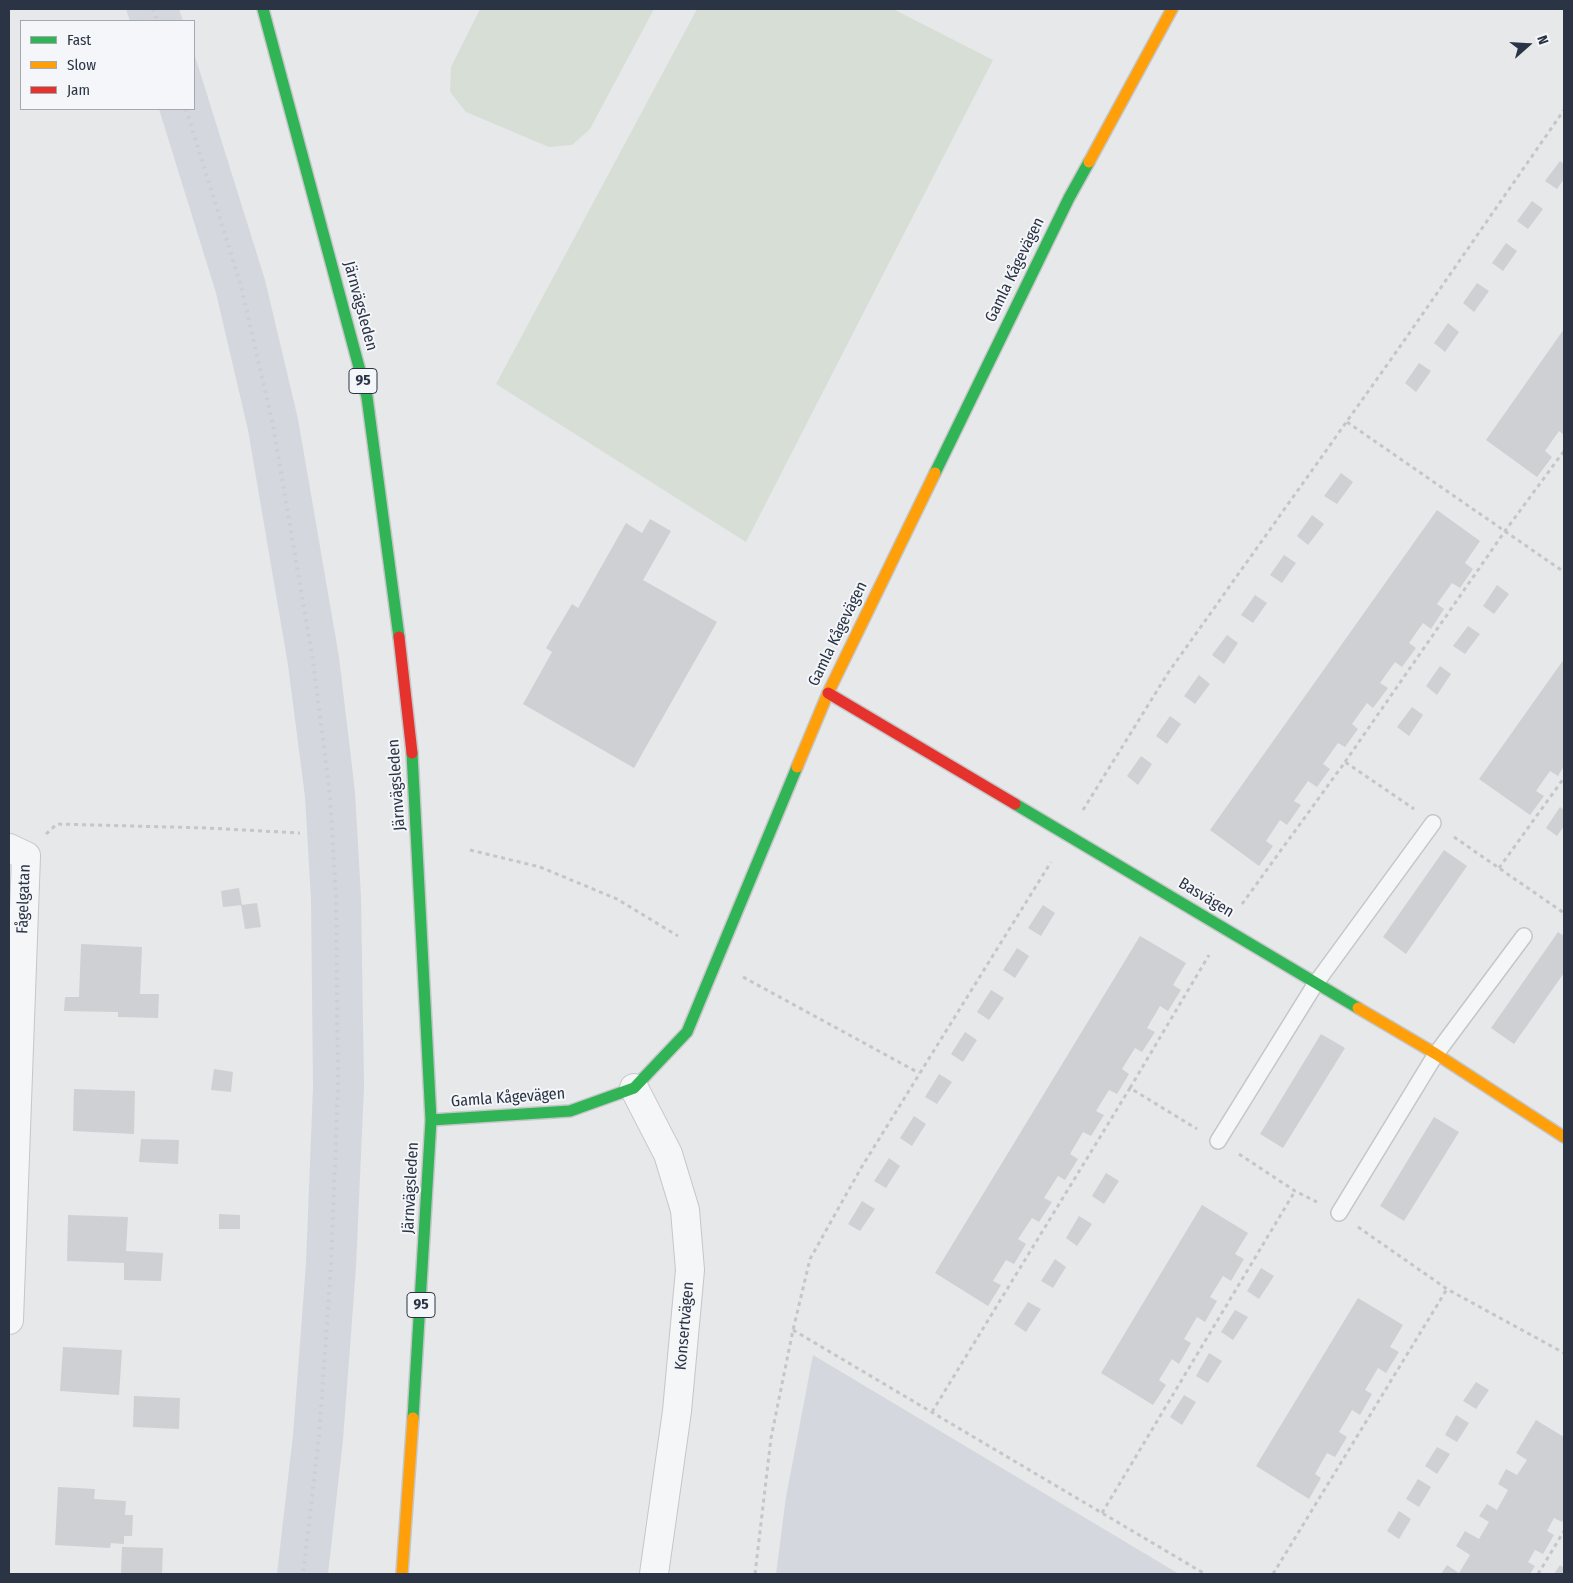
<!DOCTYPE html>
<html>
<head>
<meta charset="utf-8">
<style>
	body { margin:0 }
	#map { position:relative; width:1573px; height:1583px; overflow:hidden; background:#e6e8ea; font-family:"Fira Sans Condensed",sans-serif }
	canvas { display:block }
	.frame { position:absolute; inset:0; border:10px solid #2b3445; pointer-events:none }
	.legend { position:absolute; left:20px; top:20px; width:175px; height:90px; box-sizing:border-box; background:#f4f6f9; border:1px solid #a4a8b1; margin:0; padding:6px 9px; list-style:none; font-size:15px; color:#2b3445 }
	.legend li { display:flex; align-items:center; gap:10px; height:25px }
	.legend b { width:25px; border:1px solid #a4a8b1 }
	.north { position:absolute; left:1503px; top:20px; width:50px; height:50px; -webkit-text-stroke:4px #f4f6f9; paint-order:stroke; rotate:71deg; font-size:14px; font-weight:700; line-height:20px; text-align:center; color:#2b3445 }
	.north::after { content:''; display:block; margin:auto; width:18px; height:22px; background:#2b3445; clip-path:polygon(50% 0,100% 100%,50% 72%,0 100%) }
</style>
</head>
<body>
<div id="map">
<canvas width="1573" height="1583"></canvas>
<div class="frame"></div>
<ul class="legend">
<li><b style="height:6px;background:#30b455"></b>Fast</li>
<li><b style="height:6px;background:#ff9f0a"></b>Slow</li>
<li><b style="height:6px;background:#e5322d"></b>Jam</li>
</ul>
<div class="north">N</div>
</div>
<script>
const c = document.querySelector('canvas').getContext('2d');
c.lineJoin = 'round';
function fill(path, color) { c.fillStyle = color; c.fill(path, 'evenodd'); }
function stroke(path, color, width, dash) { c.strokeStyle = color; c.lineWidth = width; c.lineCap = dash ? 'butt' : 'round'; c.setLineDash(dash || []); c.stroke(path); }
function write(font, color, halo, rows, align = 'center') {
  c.font = font + ' "Fira Sans Condensed",sans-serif'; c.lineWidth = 4; c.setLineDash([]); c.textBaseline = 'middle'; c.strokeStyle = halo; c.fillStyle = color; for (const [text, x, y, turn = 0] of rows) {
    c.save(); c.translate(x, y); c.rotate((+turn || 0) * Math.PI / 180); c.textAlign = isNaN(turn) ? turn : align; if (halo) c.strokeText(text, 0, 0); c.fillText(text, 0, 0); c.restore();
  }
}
fill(new Path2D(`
	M126 9H179L183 21H130Z
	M194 53 265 280 298 419 339 657 355 792 361 897 364 1087 356 1267 343 1440 328 1574H277L293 1435 306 1264 313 1087 311 899 305 797 288 665 248 430 216 293 159 109H194Z
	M813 1355 1179 1574H776L786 1497Z`), '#d4d7dd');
fill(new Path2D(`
	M480 9H654L590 129 572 145 549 147 466 112 450 92 451 67Z
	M697 9H893L993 60 746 542 496 384Z`), '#d6ded6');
fill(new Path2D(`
	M1560 161 1564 164V179L1557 189 1545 181Z
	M1532 201 1543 209 1528 229 1517 221Z
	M1506 243 1517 251 1503 271 1492 263Z
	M1477 283 1489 291 1474 312 1463 303Z
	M1448 323 1459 332 1445 352 1434 343Z
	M1564 329V435L1559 431 1545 451 1552 457 1537 477 1486 440Z
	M1419 363 1431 371 1416 392 1405 383Z
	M1341 473 1353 482 1337 504 1324 496Z
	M1437 510 1480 541 1465 563 1473 569 1460 588 1452 583 1437 604 1444 609 1431 629 1423 623 1409 643 1416 648 1402 667 1395 662 1380 683 1388 688 1373 708 1367 703 1352 724 1358 729 1345 747 1338 743 1323 764 1330 769 1317 787 1308 781 1294 801 1301 805 1287 825 1280 820 1266 841 1273 846 1259 866 1210 830Z
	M1312 515 1324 524 1308 545 1297 536Z
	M650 519 671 531 643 580 717 622 634 768 523 704 552 652 546 648 572 604 578 608 626 523 642 533Z
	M1284 555 1296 563 1282 583 1270 575Z
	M1497 585 1509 594 1494 614 1483 606Z
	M1255 595 1267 603 1253 623 1241 615Z
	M1468 626 1480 634 1465 654 1453 646Z
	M1227 635 1238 643 1224 664 1212 655Z
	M1564 659V766L1558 776 1550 771 1536 791 1544 796 1530 815 1479 779Z
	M1440 666 1451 674 1437 695 1426 686Z
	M1199 675 1210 684 1195 704 1184 696Z
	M1412 707 1423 715 1409 736 1397 727Z
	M1170 716 1181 724 1167 744 1156 736Z
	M1141 756 1152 764 1138 785 1127 776Z
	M1560 807 1564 810V826L1557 836 1546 828Z
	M1444 850 1467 866 1406 954 1383 937Z
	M239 888 242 905 223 907 221 891Z
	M257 903 261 927 245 929 241 905Z
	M1043 905 1055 913 1041 936 1028 928Z
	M1558 932 1564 936V973L1514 1044 1491 1028Z
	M1140 936 1186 963 1173 985 1181 990 1168 1011 1160 1006 1147 1028 1155 1032 1142 1052 1135 1048 1122 1069 1129 1074 1117 1094 1109 1090 1096 1111 1104 1115 1091 1136 1083 1132 1070 1154 1078 1159 1065 1180 1058 1176 1044 1198 1052 1202 1039 1222 1032 1218 1018 1239 1026 1244 1014 1264 1006 1260 993 1281 1001 1285 988 1306 935 1273Z
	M81 944 142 947 140 994H159L158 1018 118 1017V1012L64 1011 65 997H79Z
	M1017 948 1029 956 1015 978 1003 970Z
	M991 990 1004 998 989 1020 977 1012Z
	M965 1032 977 1040 963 1062 951 1054Z
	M1321 1034 1345 1048 1283 1148 1260 1134Z
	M214 1069 233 1072 231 1092 211 1090Z
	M939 1074 952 1082 937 1104 925 1097Z
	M74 1089 135 1091 134 1134 73 1131Z
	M914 1116 926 1124 912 1146 900 1138Z
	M1434 1117 1459 1132 1404 1221 1380 1206Z
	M141 1139 179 1140 178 1164 139 1162Z
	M889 1158 900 1166 886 1188 874 1181Z
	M1106 1173 1119 1181 1104 1204 1092 1196Z
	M862 1201 875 1209 860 1231 848 1224Z
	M1202 1205 1248 1233 1235 1254 1244 1259 1231 1281 1223 1276 1210 1297 1217 1301 1205 1322 1197 1317 1184 1339 1191 1343 1179 1364 1172 1359 1159 1380 1166 1385 1153 1405 1101 1373Z
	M219 1214 240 1215V1229H219Z
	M68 1215 128 1217 126 1251 163 1253 161 1281 124 1280V1263L67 1261Z
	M1079 1216 1092 1224 1077 1246 1066 1238Z
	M1055 1259 1066 1267 1053 1288 1041 1281Z
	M1261 1268 1274 1276 1259 1299 1247 1291Z
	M1358 1298 1403 1325 1390 1347 1399 1352 1386 1373 1378 1368 1365 1390 1372 1394 1360 1415 1352 1410 1339 1432 1347 1437 1335 1457 1327 1453 1315 1474 1321 1478 1309 1499 1256 1466Z
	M1028 1302 1041 1309 1026 1332 1014 1324Z
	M1235 1310 1248 1317 1233 1340 1221 1332Z
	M63 1347 122 1350 119 1395 60 1391Z
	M1209 1353 1222 1361 1208 1383 1196 1376Z
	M1476 1382 1489 1390 1476 1409 1463 1401Z
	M1184 1395 1196 1402 1182 1425 1170 1417Z
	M134 1396 180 1398 179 1429 133 1427Z
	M1456 1415 1469 1423 1457 1442 1445 1435Z
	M1536 1420 1564 1437V1518L1562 1522 1554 1518 1547 1531 1554 1535 1543 1554 1535 1550 1528 1562 1535 1566 1530 1574H1441L1447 1565 1459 1573 1470 1555 1456 1546 1465 1531 1479 1539 1489 1522 1479 1516 1487 1504 1497 1510 1508 1490 1498 1484 1506 1469 1517 1475 1527 1460 1516 1453Z
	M1437 1447 1450 1454 1437 1474 1425 1466Z
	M1418 1479 1431 1487 1419 1507 1406 1499Z
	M58 1487 95 1489 94 1499 126 1501 125 1515H133L132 1536H124V1544L111 1543 110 1548 55 1545Z
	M1399 1511 1411 1519 1399 1539 1387 1531Z
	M122 1547 163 1548 162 1574 121 1573Z
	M1560 1565 1564 1568V1574H1554Z`), '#ced0d3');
const lane = new Path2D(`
	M1218 1141 1316 983 1433 823
	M1339 1213 1436 1054 1524 936`);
const street = new Path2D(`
	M9 848 26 856 9 1320
	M634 1088 668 1154 685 1210 690 1270 677 1411 654 1574`);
const fast = new Path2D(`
	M263 9 367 397 399 637
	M935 473 1069 198 1089 162
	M412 753 431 1120 413 1418
	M1015 804 1358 1008
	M431 1120 570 1111 634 1088 687 1032 797 767`);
const slow = new Path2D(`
	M1089 162 1172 9
	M797 767 828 693 935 473
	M1358 1008 1436 1054 1564 1137
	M402 1574 413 1418`);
const jam = new Path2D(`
	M399 637 412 753
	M828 693 1015 804`);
stroke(lane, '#c4c6c8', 18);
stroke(street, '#c4c6c8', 30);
stroke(fast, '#c4c6c8', 14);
stroke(slow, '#c4c6c8', 14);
stroke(jam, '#c4c6c8', 14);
stroke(new Path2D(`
	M1347 422 1564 572
	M1345 762 1505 531 1564 451
	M1083 810 1168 673 1399 348 1564 110
	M46 834 57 824 207 828 300 833
	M1454 837 1564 913
	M470 850 540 867 617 899 678 936
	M1499 868 1564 778
	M1242 904 1345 762 1414 809
	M743 977 919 1073
	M1130 1088 1209 955
	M1239 1154 1295 1191 1317 1202
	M1358 1227 1447 1289 1564 1353
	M793 1330 1205 1574
	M932 1412 1130 1088 1197 1129
	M1102 1513 1295 1191
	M755 1574 771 1438 793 1330 810 1259 861 1168 1051 862
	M1273 1574 1447 1289
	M1538 1574 1564 1531`), '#c5c6ca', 3, [4, 4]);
stroke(lane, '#f5f6f7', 15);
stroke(street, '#f5f6f7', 28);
stroke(fast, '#30b455', 11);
stroke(slow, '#ff9f0a', 11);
stroke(jam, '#e5322d', 11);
stroke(new Path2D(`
	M153 9 157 21
	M186 109 241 286 273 425 313 661 330 795 336 898 338 1087 331 1265 319 1437 303 1574`), '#cecfd2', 4, [2.5, 5]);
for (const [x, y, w] of [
	[363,381,28],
	[421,1305,28]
]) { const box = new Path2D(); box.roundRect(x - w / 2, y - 12.5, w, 25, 4); c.fillStyle = '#f4f6f9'; c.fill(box); stroke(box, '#2b3445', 1); }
write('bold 15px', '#2b3445', null, [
	["95",363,381],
	["95",421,1305]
]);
write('16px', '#2b3445', '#f4f6f9', [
	["Gamla Kågevägen",1015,270,-64],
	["Järnvägsleden",360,306,75],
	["Gamla Kågevägen",838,634,-64],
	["Järnvägsleden",397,785,-94],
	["Basvägen",1206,898,31],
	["Fågelgatan",24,899,-88],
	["Gamla Kågevägen",508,1098,-4],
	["Järnvägsleden",411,1188,-87],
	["Konsertvägen",685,1326,-85]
]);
</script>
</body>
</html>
